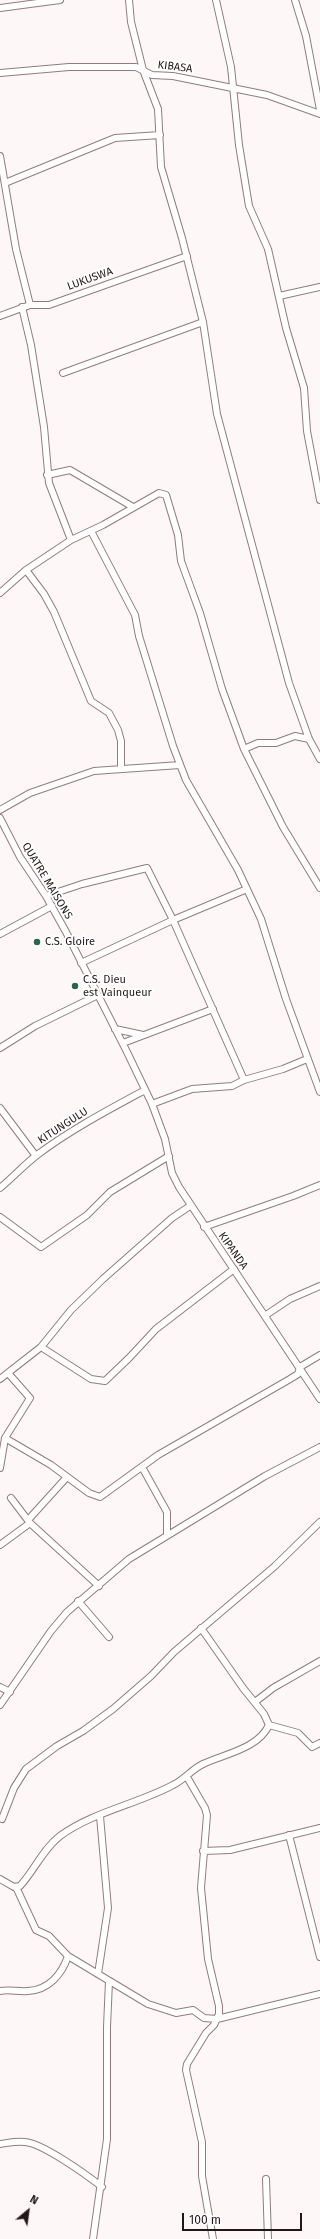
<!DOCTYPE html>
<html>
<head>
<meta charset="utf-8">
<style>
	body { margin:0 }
	#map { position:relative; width:320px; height:2239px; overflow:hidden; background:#fdf7f7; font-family:"Fira Sans",sans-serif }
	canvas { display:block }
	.north { position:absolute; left:8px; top:2191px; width:40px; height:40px; -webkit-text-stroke:3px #fff; paint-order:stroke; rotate:29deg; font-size:11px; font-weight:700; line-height:16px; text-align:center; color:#221819 }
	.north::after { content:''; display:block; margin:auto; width:14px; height:18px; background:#221819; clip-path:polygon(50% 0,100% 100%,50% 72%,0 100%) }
	.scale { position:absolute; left:182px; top:2213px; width:120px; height:18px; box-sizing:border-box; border:2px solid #221819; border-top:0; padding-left:5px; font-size:12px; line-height:14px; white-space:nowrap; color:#221819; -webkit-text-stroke:3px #fff; paint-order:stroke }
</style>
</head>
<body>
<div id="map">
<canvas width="320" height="2239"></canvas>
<div class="north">N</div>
<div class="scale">100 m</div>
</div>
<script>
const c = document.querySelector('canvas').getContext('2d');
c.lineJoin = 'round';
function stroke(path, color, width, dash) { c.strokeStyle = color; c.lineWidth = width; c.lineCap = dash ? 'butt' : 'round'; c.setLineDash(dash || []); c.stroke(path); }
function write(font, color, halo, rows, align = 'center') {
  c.font = font + ' "Fira Sans",sans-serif'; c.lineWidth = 4; c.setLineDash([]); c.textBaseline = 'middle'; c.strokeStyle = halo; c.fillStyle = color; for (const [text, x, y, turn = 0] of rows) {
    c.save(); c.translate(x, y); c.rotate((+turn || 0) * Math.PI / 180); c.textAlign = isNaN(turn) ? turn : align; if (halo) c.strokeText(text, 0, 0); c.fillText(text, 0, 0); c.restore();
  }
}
const street = new Path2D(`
	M129 0 131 22 143 70 158 109 161 167 182 238 203 322 217 414 289 683 309 739 320 759
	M216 0 231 67 239 145 249 206 268 249 286 328 304 388 307 431 320 500
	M295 0 306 36 320 110
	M0 8 60 0
	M0 73 69 67H136L152 75 173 76 267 95 320 114
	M0 156 16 249 30 305
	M5 183 115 138 160 135
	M279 296 320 287
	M22 307 31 345 44 427 49 483 71 540
	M0 316 30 305H49L187 256
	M63 373 203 322
	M47 475 70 470 133 507
	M91 531 135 615 139 636 173 746 186 780 238 870 261 919 286 999 320 1092
	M26 570 44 594 54 612 91 701 109 713 118 730 121 741V768
	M0 593 26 570 71 540 103 525 159 493 166 495 178 535 181 561 200 613 222 689 244 749 283 827 320 888
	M244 749 258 743H276L295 736 309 739
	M0 810 30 793 94 771 180 765
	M0 818 20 857 46 896 66 932 127 1052 152 1104 165 1139 172 1173 179 1187 320 1399
	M46 896 82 884 147 868 173 920 244 1080
	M0 934 52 906
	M81 963 173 920 247 889
	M115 1029 143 1035
	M123 1043 213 1009
	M0 1048 35 1026 98 995
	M152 1104 192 1089 232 1086 244 1080 283 1069 307 1059
	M0 1108 36 1156
	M0 1188C12 1178 24 1165 37 1155 70 1130 108 1110 145 1090
	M0 1217 41 1247 87 1215 110 1192 169 1156
	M204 1227 293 1196 320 1185
	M266 1315 290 1299 320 1286
	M41 1347 91 1379 105 1381 129 1358 156 1329 234 1269
	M0 1379 41 1347 71 1310 103 1279 172 1218 190 1206
	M5 1438 51 1465 89 1493 100 1497 158 1455 290 1379 298 1374 300 1367 320 1355
	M142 1467 167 1512V1535
	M0 1468 5 1438 30 1398 8 1373
	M11 1498 30 1523 99 1586
	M28 1520 67 1477
	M0 1545 30 1523
	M78 1601 109 1637
	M0 1687 10 1692
	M255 1702 273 1688 320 1661
	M0 1705 51 1631 67 1612 129 1559 265 1476 320 1447
	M269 1725 298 1733 312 1747 320 1743
	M187 1777 205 1808 207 1815 201 1888 208 1959 219 2006V2014L214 2025 206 2033 187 2064 186 2070 202 2142V2176L213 2239
	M2 1819 14 1788 26 1769 57 1746 83 1731 113 1709 151 1676 174 1652 275 1566 320 1522
	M289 1835 320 1957
	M203 1851 230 1850 320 1828
	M0 1879 14 1887 20 1886C34 1871 43 1849 60 1836 92 1812 138 1804 173 1785 184 1780 192 1769 203 1764 224 1754 258 1749 269 1725L264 1714 243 1688 201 1628
	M16 1887 36 1930 49 1936 68 1956 148 2004 176 2013 193 2010 204 2018 217 2019 320 1994
	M98 1974 108 1908 100 1816
	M0 1991C10 1989 18 1992 28 1991 49 1990 62 1974 68 1956
	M0 2144C8 2143 16 2141 25 2142 42 2143 87 2175 102 2187
	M266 2179 268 2239
	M93 2239 107 2139V2027L109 1981`);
stroke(street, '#947b7d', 8);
stroke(street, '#fff', 6);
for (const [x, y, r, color] of [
	[37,942,4,"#2c654e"],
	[75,986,4,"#2c654e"]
]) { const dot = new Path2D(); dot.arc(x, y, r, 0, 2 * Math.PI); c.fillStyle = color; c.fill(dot); stroke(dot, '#fff', 1.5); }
write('11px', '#221819', '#fff', [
	["KIBASA",175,67,7],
	["LUKUSWA",90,279,-20],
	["QUATRE MAISONS",47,881,59],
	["KITUNGULU",63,1126,-33],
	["KIPANDA",233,1251,55]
]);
write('11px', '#221819', '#fff', [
	["C.S. Gloire",45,942],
	["C.S. Dieu",83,980],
	["est Vainqueur",83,993]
], 'left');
</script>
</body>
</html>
